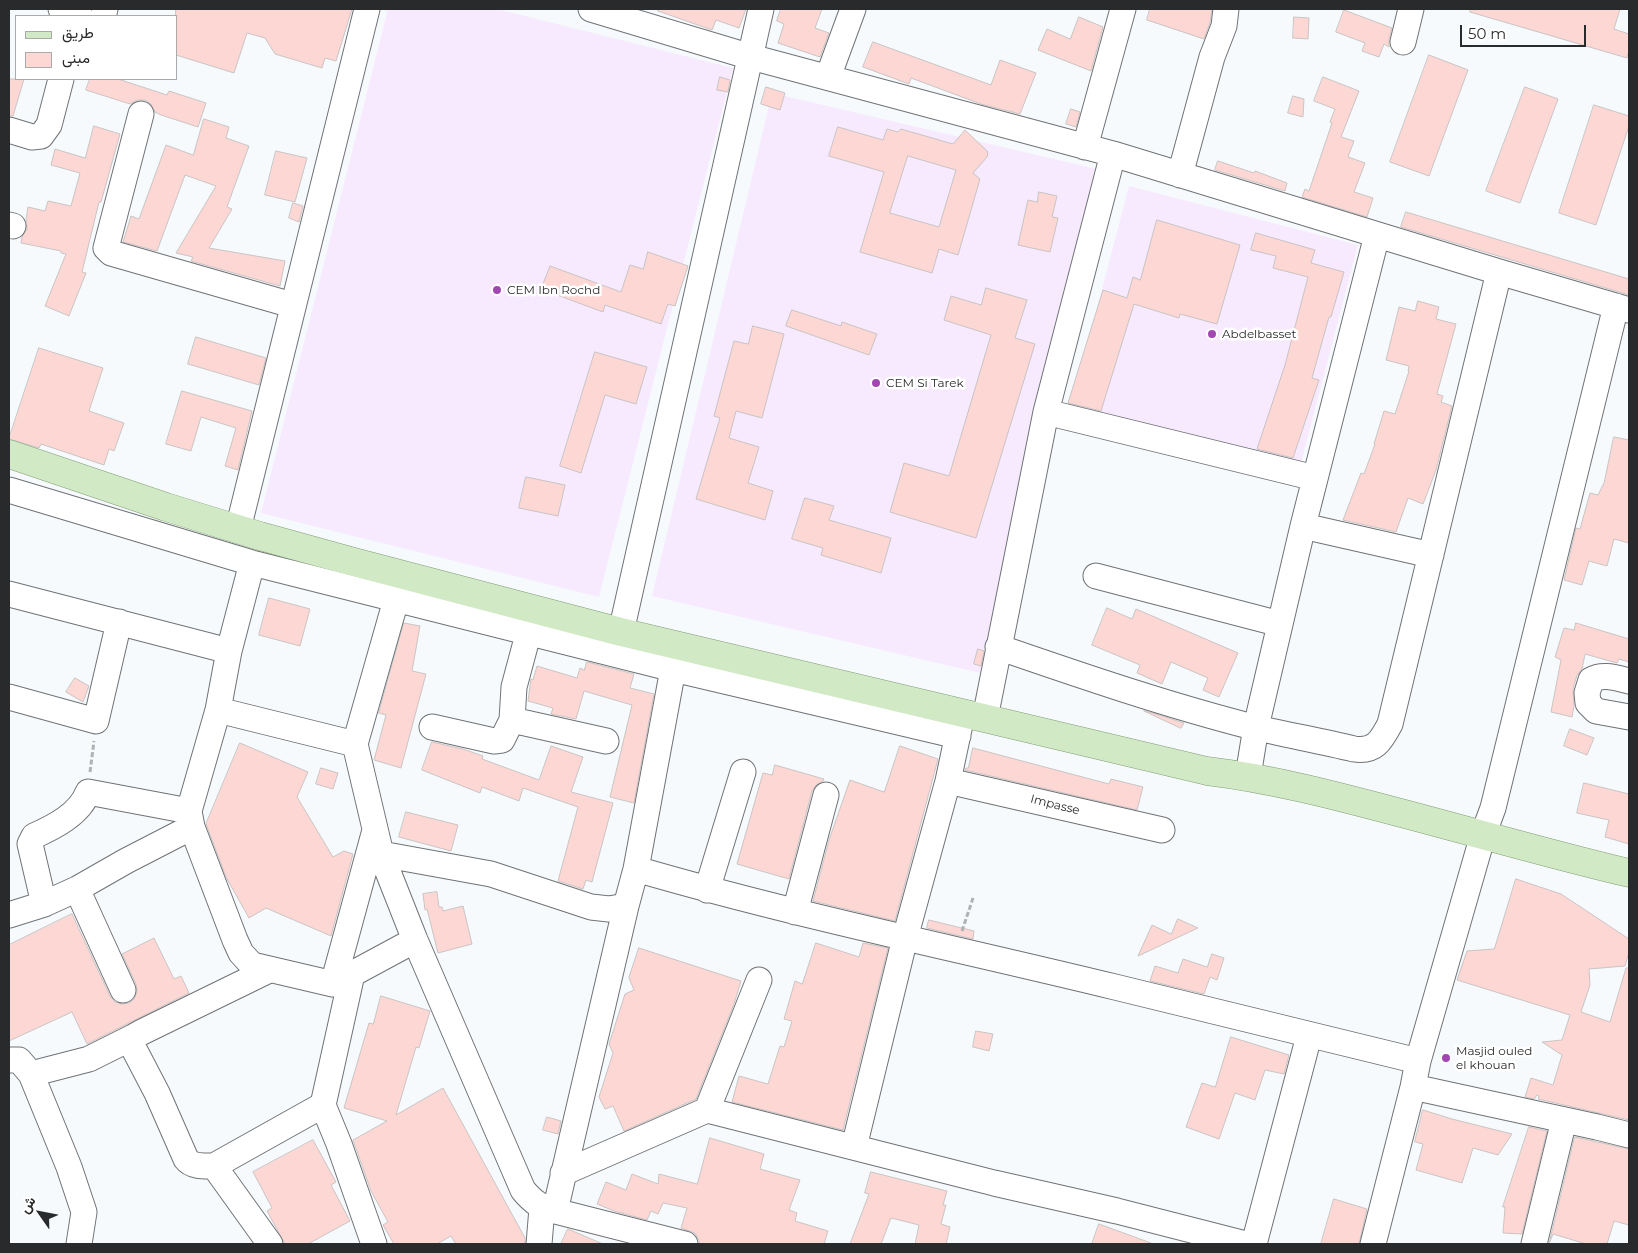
<!DOCTYPE html>
<html>
<head>
<meta charset="utf-8">
<style>
	body { margin:0 }
	#map { position:relative; width:1638px; height:1253px; overflow:hidden; background:#f7fafd; font-family:Montserrat,Vazirmatn,sans-serif }
	canvas { display:block }
	.frame { position:absolute; inset:0; border:10px solid #292a2b; pointer-events:none }
	.legend { position:absolute; left:15px; top:15px; width:162px; height:65px; box-sizing:border-box; background:#fff; border:1px solid #a9aaaa; margin:0; padding:6px 9px; list-style:none; font-size:15px; color:#292a2b }
	.legend li { display:flex; align-items:center; gap:10px; height:25px }
	.legend b { width:25px; border:1px solid #a9aaaa }
	.north { position:absolute; left:15px; top:1188px; width:50px; height:50px; -webkit-text-stroke:4px #fff; paint-order:stroke; rotate:303deg; font-size:14px; font-weight:700; line-height:20px; text-align:center; color:#292a2b }
	.north::after { content:''; display:block; margin:auto; width:18px; height:22px; background:#292a2b; clip-path:polygon(50% 0,100% 100%,50% 72%,0 100%) }
	.scale { position:absolute; left:1460px; top:25px; width:126px; height:22px; box-sizing:border-box; border:2px solid #292a2b; border-top:0; padding-left:6px; font-size:15px; line-height:18px; white-space:nowrap; color:#292a2b; -webkit-text-stroke:4px #fff; paint-order:stroke }
</style>
</head>
<body>
<div id="map">
<canvas width="1638" height="1253"></canvas>
<div class="frame"></div>
<ul class="legend">
<li><b style="height:6px;background:#d1e9c5"></b>طريق</li>
<li><b style="height:14px;background:#fdd7d4"></b>مبنى</li>
</ul>
<div class="north">ش</div>
<div class="scale">50 m</div>
</div>
<script>
const c = document.querySelector('canvas').getContext('2d');
c.lineJoin = 'round';
function fill(path, color) { c.fillStyle = color; c.fill(path, 'evenodd'); }
function stroke(path, color, width, dash) { c.strokeStyle = color; c.lineWidth = width; c.lineCap = dash ? 'butt' : 'round'; c.setLineDash(dash || []); c.stroke(path); }
function write(font, color, halo, rows, align = 'center') {
  c.font = font + ' Montserrat,sans-serif'; c.lineWidth = 5; c.setLineDash([]); c.textBaseline = 'middle'; c.strokeStyle = halo; c.fillStyle = color; for (const [text, x, y, turn = 0] of rows) {
    c.save(); c.translate(x, y); c.rotate((+turn || 0) * Math.PI / 180); c.textAlign = isNaN(turn) ? turn : align; if (halo) c.strokeText(text, 0, 0); c.fillText(text, 0, 0); c.restore();
  }
}
fill(new Path2D(`
	M388 9H497L733 68 599 597 261 513Z
	M772 93 1101 170 980 673 652 596Z
	M1129 186 1358 245 1296 482 1067 423Z`), '#f7eaff');
const building = new Path2D(`
	M176 9H352L336 61 325 58 322 68 275 54 265 38 247 33 234 73 176 55Z
	M659 9H746L739 28 716 20 712 30 658 11Z
	M781 9H822L815 28 829 33 820 57 778 43 784 24 777 21Z
	M1150 9H1212L1210 23 1204 39 1147 20Z
	M1471 9H1620L1614 29 1629 34V50L1627 58 1470 12Z
	M1344 10 1392 28 1389 39V47L1384 44 1379 57 1362 51 1365 43 1336 32Z
	M1079 17 1103 27 1091 71 1038 50 1047 29 1070 39Z
	M1294 17 1309 18 1308 39 1293 38Z
	M873 42 991 85 1000 60 1036 73 1020 114 981 104 911 78 909 84 863 67Z
	M1429 55 1468 70 1429 176 1390 162Z
	M720 77 730 80 728 92 717 90Z
	M1323 77 1359 91 1341 137 1354 141 1348 157 1365 163 1354 192 1373 198 1367 217 1302 197 1305 189 1309 191 1332 123 1330 122 1335 109 1314 101Z
	M9 79H24L13 116H9Z
	M90 79H118L167 95 169 91 206 103 198 127 161 115 155 112 151 104 145 100H137L130 104 86 90Z
	M766 87 785 93 780 110 761 104Z
	M1525 87 1558 99 1520 203 1486 191Z
	M1293 96 1304 99 1303 117 1288 113Z
	M1594 105 1629 116V126L1596 225 1559 213Z
	M1071 109 1080 112 1076 127 1066 124Z
	M204 119 229 127 226 138 249 146 227 207 232 209 209 248 285 261 280 286 191 261 193 257 176 253 216 186 185 175 157 251 123 242 131 216 139 219 166 145 193 155Z
	M94 126 120 134 101 202H99L82 272 86 273 69 316 45 306 66 254 61 253V251L21 243 22 237 27 229 26 220 28 207 45 211 48 201 71 206 80 173 51 165 55 149 85 158Z
	M838 127 883 140 887 129 898 132 901 129 953 144 965 130 988 152 987 157 973 173 980 179 958 255 939 249 932 273 860 252 884 172 829 156ZM908 156 956 170 939 227 890 213Z
	M276 151 307 158 295 202 265 195Z
	M1218 161 1254 173 1255 171 1287 183 1285 191 1215 170Z
	M1039 192 1057 196 1052 217 1058 218 1050 252 1018 245 1028 200 1037 202Z
	M293 203 303 206 299 222 289 218Z
	M1406 212 1629 279V295L1401 227Z
	M1157 220 1240 245 1217 324 1180 314 1179 318 1134 304 1101 411 1068 403 1103 290 1127 298 1133 277 1140 280Z
	M1256 233 1315 250 1311 263 1344 272 1331 317H1329L1312 378 1319 380 1293 458 1257 449 1285 365 1308 277 1273 268 1276 256 1251 250Z
	M648 252 688 266 675 306 668 304 661 324 605 305 603 312 541 289 550 266 621 292 630 265 643 269Z
	M986 288 1027 300 1015 338 1035 344 976 538 890 512 904 463 949 476 991 335 944 320 951 296 981 305Z
	M1418 301 1439 307 1436 319 1456 324 1437 394 1443 396 1441 402 1452 406 1436 470 1423 504 1408 498 1396 532 1343 520 1361 473 1364 474 1375 444H1374L1384 411 1395 414 1409 371H1408L1409 366 1386 360 1399 307 1415 311Z
	M792 310 841 326 842 322 877 334 869 355 786 326Z
	M753 326 784 334 762 418 736 411 729 438 759 447 748 483 773 491 765 520 696 499 720 418 714 416 734 341 748 344Z
	M196 337 266 358 259 385 188 364Z
	M39 348 103 368 89 411 124 423 114 451 109 449 104 465 41 444 39 448 9 439Z
	M595 352 647 367 636 404 605 395 581 473 560 466Z
	M182 391 252 411 238 470 225 466 236 428 201 417 191 451 166 444Z
	M1614 437 1629 440V543L1614 539 1607 566 1589 561 1582 585 1564 580 1576 528 1580 529 1590 493 1598 495 1604 483Z
	M526 477 565 485 558 516 519 508Z
	M805 498 834 506 829 520 891 538 881 573 821 555 823 548 792 539Z
	M269 598 310 609 300 646 259 635Z
	M1107 608 1132 619 1136 609 1238 653 1219 697 1203 690 1208 678 1171 662 1162 684 1137 673 1140 665 1092 645Z
	M404 623 420 626 412 671 426 674 401 768 374 760 386 715 379 713Z
	M1576 623 1629 639V662L1619 659 1617 663 1585 654 1582 669 1577 675 1573 689 1574 706 1572 717 1551 712 1561 660 1555 657 1564 628 1574 630Z
	M978 649 984 651 981 666 974 664Z
	M587 662 634 674 630 688 654 694 634 803 610 797 632 705 584 691 576 719 551 714 553 708 528 701 531 679 533 680 537 666 577 678 580 668 584 670Z
	M75 678 89 686 83 702 66 692Z
	M1144 711 1153 713 1184 723 1181 728Z
	M1570 729 1594 738 1587 755 1564 746Z
	M432 742 463 749 483 756 482 759 539 780 551 746 583 757 571 792 613 803 592 882 586 880 583 889 558 881 578 807 523 788 519 801 482 787 480 793 422 770Z
	M240 743 308 772 297 797 333 857 344 851 353 854 331 936 266 908 249 918 226 877 206 824Z
	M900 746 938 759 895 921 813 901 829 840 850 780 884 792Z
	M973 748 1109 784 1111 779 1143 787 1137 810 965 770 966 768H968Z
	M775 765 824 779 823 781 816 785 812 791 789 879 737 864 763 773 772 775Z
	M321 768 338 773 333 789 316 784Z
	M1584 783 1629 794V844L1605 837 1609 820 1577 813Z
	M406 812 458 825 451 851 399 837Z
	M1516 879 1561 894 1629 939V952L1625 966 1589 969 1590 985 1581 1012 1610 1022 1626 968H1629V1120L1538 1099 1539 1096 1537 1095 1534 1099 1525 1097 1531 1078 1553 1085 1562 1055 1542 1042 1562 1040 1570 1015 1457 980 1467 951 1494 949Z
	M437 892 439 907H442L443 911 463 906 472 944 438 953 427 909 425 910 423 894Z
	M72 914 110 996 115 1002 122 1004 129 1003 134 999 137 992 136 984 122 954 154 938 174 979 181 976 189 993 87 1044 72 1012 9 1041V945Z
	M1178 919 1198 928 1138 956 1152 925 1171 934Z
	M929 920 974 931 973 939 927 928Z
	M816 943 859 957 863 943 888 948 843 1130 732 1102 739 1076 768 1084 780 1046 784 1047 792 1021 784 1019 795 981 802 984Z
	M639 948 741 981 734 1004 696 1099 624 1131 613 1106 605 1109 599 1097 613 1053 609 1044 625 994 634 990 629 978Z
	M1212 954 1224 958 1217 980 1210 977 1204 994 1150 981 1155 966 1178 973 1183 959 1207 967Z
	M381 996 430 1011 419 1048 416 1047 396 1115 443 1088 525 1238V1244H456L451 1236 437 1244H394L383 1225 388 1222 371 1191 353 1140 387 1121 344 1108 369 1023 373 1024Z
	M976 1031 993 1034 989 1051 973 1047Z
	M1231 1037 1289 1055 1284 1074 1265 1070 1255 1100 1235 1093 1219 1139 1186 1127 1202 1083 1215 1087Z
	M1423 1110 1452 1119 1512 1134 1498 1155 1473 1148 1462 1183 1416 1170 1423 1144 1415 1142Z
	M547 1117 561 1121 558 1134 543 1130Z
	M1529 1127 1547 1131 1522 1234 1503 1233 1505 1207H1503Z
	M1575 1137 1629 1149V1225L1614 1221 1607 1244H1586L1553 1234 1549 1244Z
	M710 1138 764 1154 760 1169 800 1180 789 1210 797 1213 795 1221 828 1231 824 1244H699V1240L695 1233 681 1228 687 1208 663 1203 658 1214 651 1211 647 1220 614 1211 597 1204 606 1182 626 1190 632 1174 658 1184 659 1174 697 1184Z
	M313 1140 336 1182 331 1185 350 1221 308 1244H285L267 1211 272 1208 253 1172Z
	M871 1172 947 1191 943 1205H946L941 1224 950 1227 946 1244H915L919 1225 891 1218 881 1244H850L869 1194 865 1193Z
	M1334 1199 1367 1209 1359 1244H1321Z
	M1099 1224 1151 1243V1244H1092Z
	M568 1229 603 1244H561Z`);
fill(building, '#fdd7d4');
stroke(building, '#c9c4c4', 1);
const minor = new Path2D(`
	M61 9 79 14
	M591 9 751 57 1113 154 1499 272 1629 310
	M103 16 105 9
	M1403 42 1411 9
	M828 77 853 9
	M141 114 106 248 111 253 292 305
	M9 130 32 137 41 136 49 125 61 79
	M1085 147 1123 9
	M1180 175 1212 57 1224 26 1226 9
	M9 225 13 226
	M1046 412 1315 478
	M9 490 252 563 673 669 958 736
	M1303 526 1431 555
	M238 529 367 9
	M252 563 229 651 218 710 189 811 192 827 235 940 241 953 252 965 333 984 352 974
	M1096 576 1280 624
	M9 594 229 651
	M396 600 355 744 381 854 415 940 523 1190C533 1202 540 1207 555 1211L626 906 636 869 673 669
	M621 632 761 9
	M998 647C1082 676 1167 705 1253 727 1287 735 1321 741 1354 749 1375 752 1381 741 1390 724L1499 272
	M1629 681C1616 678 1603 673 1591 680L1587 693 1588 703 1596 711 1629 717
	M9 697 96 721 119 622
	M218 710 355 744
	M985 718 1046 412 1113 154
	M512 720 606 741
	M432 727 494 741 502 740 512 720 514 687 533 616
	M1248 776 1256 727 1303 526 1377 235
	M948 781 1162 830
	M381 854 491 874 591 907 609 909 626 906
	M636 869C794 915 955 948 1115 987 1216 1011 1317 1037 1418 1061
	M77 889 123 990
	M707 890 743 772
	M44 904 30 844 34 836C54 827 80 814 88 792L189 811
	M795 912 826 795
	M9 915 44 904 77 889 126 861 192 827
	M269 970 140 1033 133 1037 131 1042 133 1047 157 1093 186 1159C192 1167 205 1166 214 1166L323 1105
	M333 984 375 830
	M9 1060H19L31 1074 69 1167 84 1212 79 1244
	M31 1074 89 1059 133 1037
	M1413 1087 1597 1127 1629 1135
	M707 1110 759 980
	M854 1147 905 938 948 781 961 720
	M214 1166 270 1244
	M563 1173 707 1110 994 1183 1117 1211 1246 1244
	M555 1211 685 1244
	M374 1244 339 1144 323 1105 352 974 415 940
	M539 1244 542 1208
	M1254 1244 1309 1036
	M1373 1244 1413 1087 1418 1061 1483 835 1493 808 1616 306
	M1534 1244 1564 1120`);
const major = new Path2D(`
	M9 454 166 507 260 536 354 562 621 632 1207 771C1273 779 1337 796 1401 813 1477 833 1553 855 1629 873`);
stroke(minor, '#707376', 27);
stroke(major, '#829d76', 29);
stroke(new Path2D(`
	M90 772 94 741
	M962 931 973 898`), '#afb1b4', 3, [5, 2.5]);
stroke(minor, '#fff', 25);
stroke(major, '#d1e9c5', 28);
for (const [x, y, r, color] of [
	[497,290,5,"#a247b2"],
	[1212,334,5,"#a247b2"],
	[876,383,5,"#a247b2"],
	[1446,1058,5,"#a247b2"]
]) { const dot = new Path2D(); dot.arc(x, y, r, 0, 2 * Math.PI); c.fillStyle = color; c.fill(dot); stroke(dot, '#fff', 2); }
write('12px', '#292a2b', '#fff', [
	["CEM Ibn Rochd",507,290],
	["Abdelbasset",1222,334],
	["CEM Si Tarek",886,383],
	["Masjid ouled",1456,1051],
	["el khouan",1456,1065]
], 'left');
write('12px', '#292a2b', '#fff', [
	["Impasse",1055,805,14]
]);
</script>
</body>
</html>
